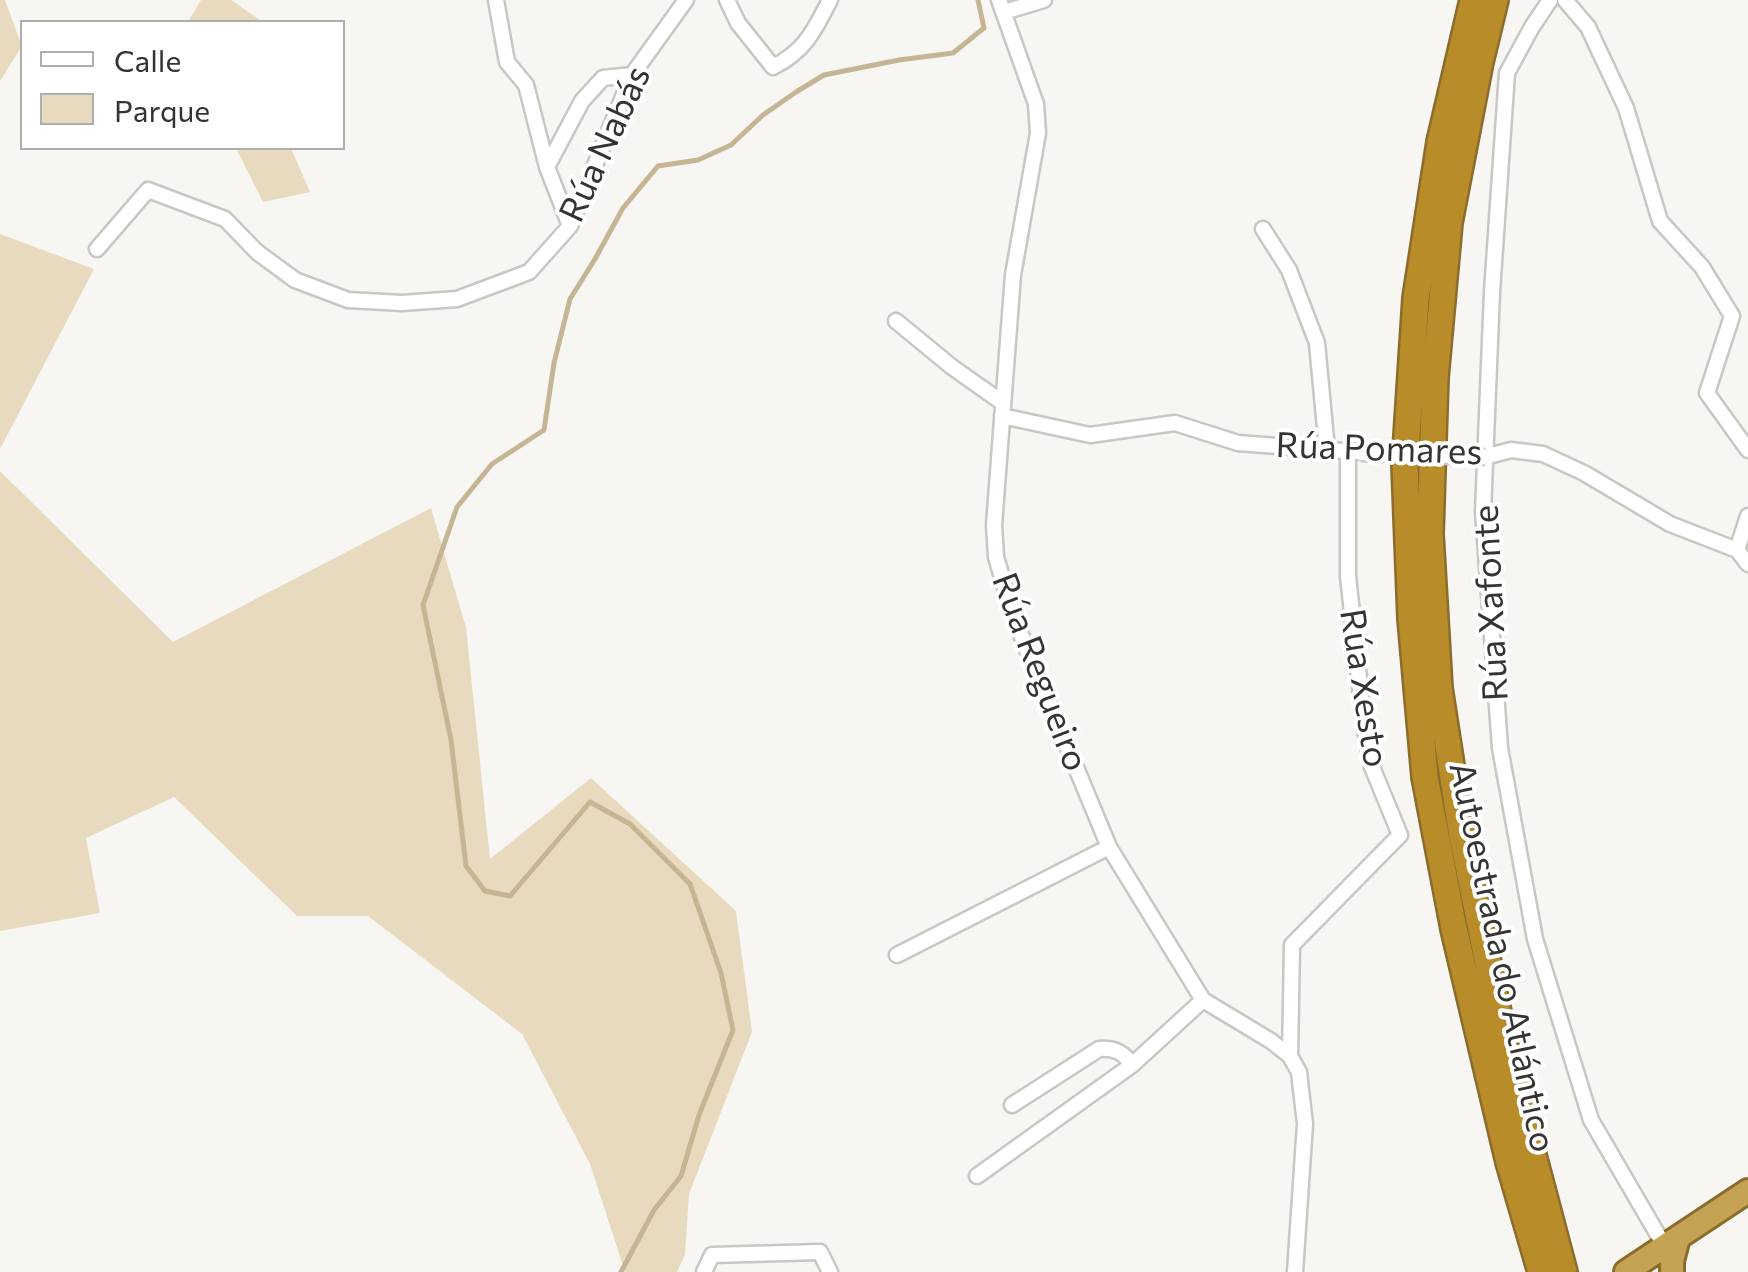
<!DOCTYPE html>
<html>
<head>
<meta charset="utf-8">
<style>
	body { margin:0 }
	#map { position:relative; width:1748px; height:1272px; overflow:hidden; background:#f8f6f3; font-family:Commissioner,sans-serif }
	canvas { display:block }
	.legend { position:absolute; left:20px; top:20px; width:325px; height:130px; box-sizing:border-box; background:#fff; border:2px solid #aeaead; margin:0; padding:12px 18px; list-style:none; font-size:30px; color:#353433 }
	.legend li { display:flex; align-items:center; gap:20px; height:50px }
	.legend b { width:50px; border:2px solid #aeaead }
</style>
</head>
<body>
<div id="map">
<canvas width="1748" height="1272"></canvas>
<ul class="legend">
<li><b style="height:12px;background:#fff"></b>Calle</li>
<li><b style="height:28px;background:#e8dabe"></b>Parque</li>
</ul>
</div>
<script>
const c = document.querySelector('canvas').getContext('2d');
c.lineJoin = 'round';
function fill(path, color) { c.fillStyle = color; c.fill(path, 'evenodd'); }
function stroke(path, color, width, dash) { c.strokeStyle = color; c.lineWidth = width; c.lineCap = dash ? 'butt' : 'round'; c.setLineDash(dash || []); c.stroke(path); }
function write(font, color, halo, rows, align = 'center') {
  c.font = font + ' Commissioner,sans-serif'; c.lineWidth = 8; c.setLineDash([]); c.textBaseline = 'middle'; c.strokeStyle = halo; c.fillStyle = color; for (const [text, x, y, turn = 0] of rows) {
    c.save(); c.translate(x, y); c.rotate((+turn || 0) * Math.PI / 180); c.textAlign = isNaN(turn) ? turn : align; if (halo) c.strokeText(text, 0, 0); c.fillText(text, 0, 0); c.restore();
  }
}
fill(new Path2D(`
	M0 0H5L22 46 0 81Z
	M201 0H231L263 22H188Z
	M236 148H291L310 192 263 202Z
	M0 234 94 269 0 449Z
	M0 471 173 642 431 508 466 628 490 859 591 778 736 911 752 1032 689 1194 685 1255 677 1272H625L590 1164 522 1034 368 916H297L174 797 86 838 100 913 0 931Z`), '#e8dabe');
stroke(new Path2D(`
	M621 1272 654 1210 681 1176 699 1115 733 1030 721 973 690 884 630 824 590 802 510 896 485 891 466 866 451 740 423 605 457 507 492 464 544 430 554 363 570 299 595 259 623 208 658 166 698 160 731 145 763 115 796 92 824 75 899 60 953 53 984 28 978 0`), '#c6b595', 5);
const minor = new Path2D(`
	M496 0 507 62 526 85 547 167 570 226
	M727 0 738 23 773 67C805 51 814 31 830 0
	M999 0 1036 104 1038 133 1013 275 994 525 996 557 1014 618 1109 847 1203 1000 1271 1041 1290 1056 1299 1072 1305 1124 1295 1272
	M1550 0 1532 27 1507 73 1492 292 1483 512 1500 748 1535 939 1591 1120 1665 1247
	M1565 0 1588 27 1626 108 1660 221 1702 267 1732 316 1707 393 1748 450
	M1004 12 1044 0
	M547 167 582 101 603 78 632 75
	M1263 229 1289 270 1317 343 1327 450
	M97 249 148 190 225 219 257 252 295 280 348 300 402 303 457 299 529 272 570 226 632 75 686 0
	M896 321 952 367 1003 403
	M1002 416 1090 435 1175 423 1238 443 1356 452
	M1485 457 1511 450 1543 454 1584 473 1670 524 1737 550
	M1748 516 1737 550 1748 564
	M897 955 1109 847
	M1290 1056 1292 945 1400 835 1372 767 1364 725 1348 576V451
	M1012 1105 1099 1049C1114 1048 1124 1052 1132 1065
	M977 1176 1132 1065 1203 1000
	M704 1272 712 1255 820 1252 830 1272`);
const trunk = new Path2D(`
	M1626 1272 1748 1191
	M1672 1272V1261L1678 1238`);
const motorway = new Path2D(`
	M1473 0 1440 142 1416 298 1405 466 1411 619 1425 777 1454 929 1509 1162 1541 1272
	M1495 0 1480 62 1449 223 1435 378 1430 534 1439 688 1462 836 1508 1061 1564 1272`);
stroke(minor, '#c8c7c4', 19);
stroke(trunk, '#8a6d2c', 28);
stroke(motorway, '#8a6d2c', 30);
stroke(minor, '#fff', 14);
stroke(trunk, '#c6a354', 22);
stroke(motorway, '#b88c29', 25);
const minorBridge = new Path2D(`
	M1361 453 1485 457`);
stroke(minorBridge, '#c8c7c4', 19, []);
stroke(minorBridge, '#fff', 14);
write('35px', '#353433', '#fff', [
	["Rúa Nabás",605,144,-65],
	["Rúa Pomares",1379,449,2],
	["Rúa Xafonte",1491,603,-93],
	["Rúa Regueiro",1040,672,69],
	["Rúa Xesto",1364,688,81],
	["Autoestrada do Atlántico",1502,957,78]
]);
</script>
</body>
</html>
